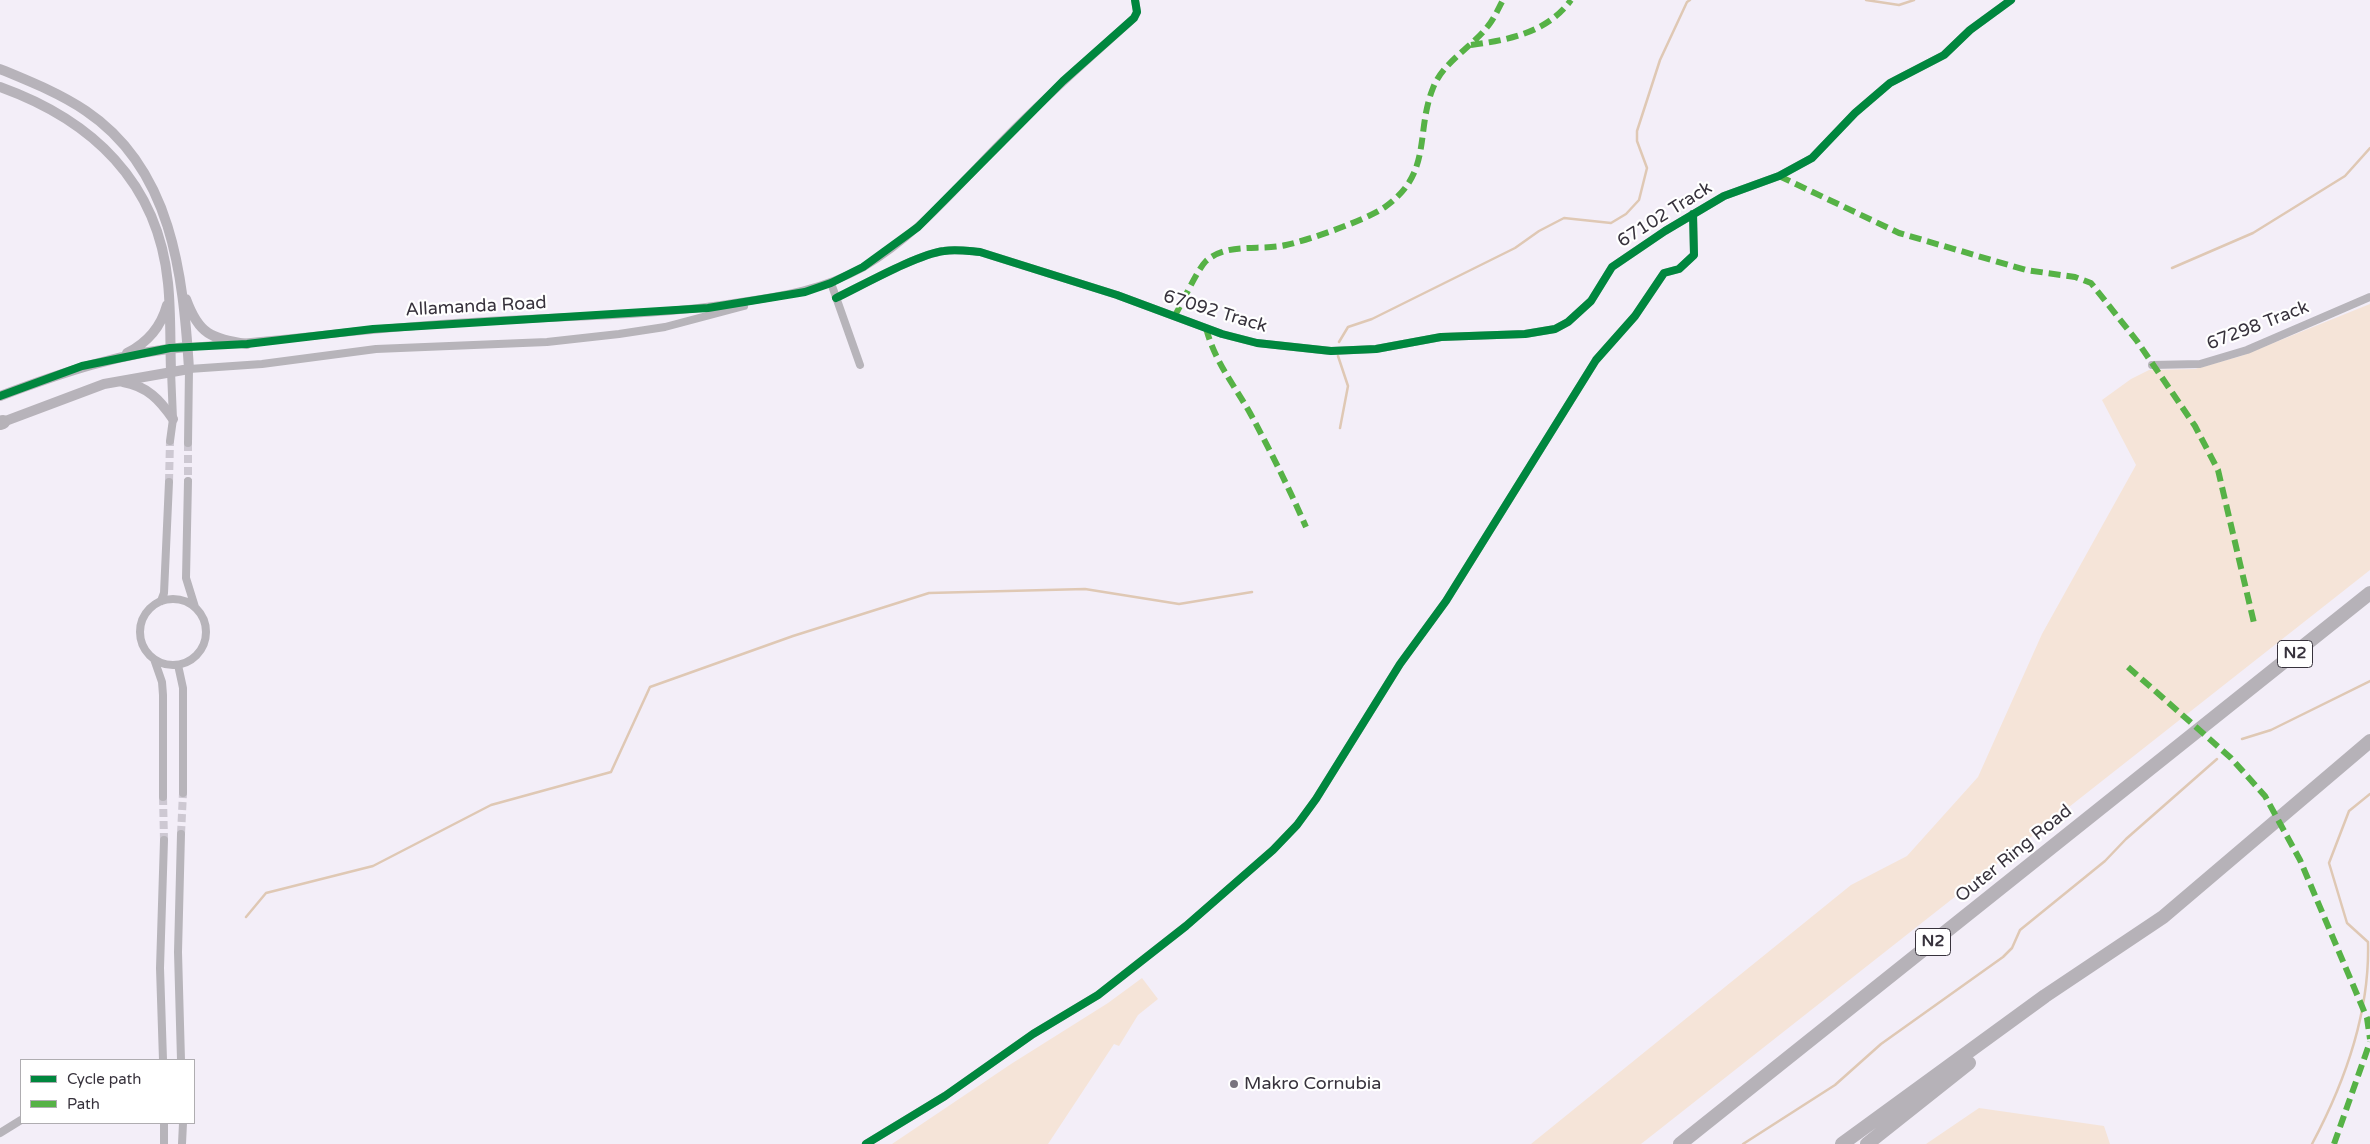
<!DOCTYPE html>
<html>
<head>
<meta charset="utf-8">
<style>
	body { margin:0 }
	#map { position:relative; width:2370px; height:1144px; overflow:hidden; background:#f3eef8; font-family:"Varela Round",sans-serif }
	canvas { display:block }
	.legend { position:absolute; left:20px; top:1059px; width:175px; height:65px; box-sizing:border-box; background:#fff; border:1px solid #afadb1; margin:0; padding:6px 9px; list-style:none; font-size:15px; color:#37323c }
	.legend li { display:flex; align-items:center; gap:10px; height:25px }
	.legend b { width:25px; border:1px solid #afadb1 }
</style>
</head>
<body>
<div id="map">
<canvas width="2370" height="1144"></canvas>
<ul class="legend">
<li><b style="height:6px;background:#00873e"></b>Cycle path</li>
<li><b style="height:6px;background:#56b246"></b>Path</li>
</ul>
</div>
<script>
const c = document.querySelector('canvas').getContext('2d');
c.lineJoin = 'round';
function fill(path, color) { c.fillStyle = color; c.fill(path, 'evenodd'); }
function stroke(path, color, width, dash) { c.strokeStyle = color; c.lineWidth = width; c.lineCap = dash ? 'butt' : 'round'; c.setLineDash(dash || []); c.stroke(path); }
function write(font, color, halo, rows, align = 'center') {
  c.font = font + ' "Varela Round",sans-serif'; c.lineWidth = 4.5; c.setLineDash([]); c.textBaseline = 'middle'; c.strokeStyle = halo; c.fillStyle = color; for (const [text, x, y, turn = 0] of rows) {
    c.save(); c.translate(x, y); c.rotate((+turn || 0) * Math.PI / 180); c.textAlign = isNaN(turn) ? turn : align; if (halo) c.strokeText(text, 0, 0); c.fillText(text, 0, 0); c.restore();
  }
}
fill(new Path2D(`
	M2370 304V570L1641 1144H1531L1851 885 1907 856 1978 777 2042 634 2136 465 2102 400 2131 379 2149 370 2195 369 2241 356Z
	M1142 978 1158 999 1138 1015 1119 1046 1114 1044 1048 1144H892L1011 1064 1108 1003Z
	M1979 1108 2104 1126 2110 1144H1926Z`), '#f5e4d8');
stroke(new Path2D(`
	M1866 0 1899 5 1914 0
	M2172 268 2253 233 2345 176 2370 148
	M1339 342 1348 327 1372 319 1515 248 1539 231 1564 218 1611 223 1626 214 1639 200 1647 168 1637 141V131L1660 60 1687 2 1690 0
	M1338 356 1348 386 1340 428
	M2242 739 2271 730 2370 681
	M246 917 266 893 373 866 491 805 611 772 650 687 793 636 929 593 1085 589 1179 604 1252 592
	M1743 1144 1835 1085 1881 1044 2003 957 2012 948 2020 930 2105 861 2126 839 2217 759
	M2312 1144C2345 1082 2370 1014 2368 942L2347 923 2329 863 2349 811 2370 794`), '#dfc8b4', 2.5);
stroke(new Path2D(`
	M188 443V481
	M169 482 170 441
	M163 797 164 840
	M181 834 183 793`), '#cdc8d2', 8, [8, 4]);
stroke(new Path2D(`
	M831 283 860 365
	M836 298C863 285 918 254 944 251 956 249 968 251 980 252L1117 295 1222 334 1257 343 1331 351 1376 349 1441 337 1525 334 1555 329 1568 322 1591 301 1612 267 1665 231 1724 196 1779 176 1812 158 1855 113 1890 83 1944 55 1970 30 2011 0
	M187 347C283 341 377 327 472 322 561 316 652 317 741 302 784 296 823 289 862 268 919 235 960 183 1006 137 1047 95 1091 57 1134 18L1137 12 1135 0
	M2152 365 2200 364 2247 350 2370 297
	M170 441 173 419 171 371
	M188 443 189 369 262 364 376 349 547 342 619 334 665 327 744 306
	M188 481 186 578 195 607
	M140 632a33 33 0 1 1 66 0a33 33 0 1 1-66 0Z
	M161 601 164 593 169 482
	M154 659 162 682 163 695V797
	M178 665 183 688V793
	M181 834 178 952 181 1060
	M163 1060 160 968 164 840
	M164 1123V1144
	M0 1133 21 1120
	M182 1144 183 1123
	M866 1144 945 1096 1033 1034 1098 995 1186 926 1273 850 1297 825 1316 799 1400 664 1446 601 1596 360 1635 316 1664 273 1679 269 1694 255 1693 214`), '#b7b4ba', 8);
stroke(new Path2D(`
	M0 69C29 81 59 93 86 111 172 169 183 274 189 369L104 384 0 423
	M0 87C92 120 158 182 168 283 171 312 170 342 171 371
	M186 299C199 335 211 338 247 344
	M127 353C147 343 161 327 167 305
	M123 382C147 386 160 400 173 419
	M0 396C61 373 122 352 187 347`), '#b7b3ba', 10);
stroke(new Path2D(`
	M0 423 3 422
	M1680 1144 2370 593
	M1842 1144 2045 996 2163 917 2370 741
	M1867 1144 1969 1063`), '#b6b2b8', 14);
stroke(new Path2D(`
	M1471 45C1508 40 1547 33 1571 0
	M1779 176 1899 233 2026 270 2075 277 2091 283 2137 341 2195 426 2218 470 2254 623
	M1174 317C1182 304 1197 270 1206 261 1228 242 1260 251 1286 245 1309 240 1366 220 1385 207 1433 173 1415 133 1433 88 1443 62 1471 48 1488 26 1494 19 1498 9 1503 0
	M1206 328C1215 362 1233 383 1250 413 1270 450 1289 488 1306 527
	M2128 667 2231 758 2265 796 2300 860 2367 1018 2370 1039
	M2334 1144 2370 1042`), '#56b246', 6, [12, 6]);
stroke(new Path2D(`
	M836 298C863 285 918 254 944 251 956 249 968 251 980 252L1117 295 1222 334 1257 343 1331 351 1376 349 1441 337 1525 334 1555 329 1568 322 1591 301 1612 267 1665 231 1724 196 1779 176 1812 158 1855 113 1890 83 1944 55 1970 30 2011 0
	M0 396 82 366 170 348 247 344 373 329 708 308 805 292 831 283 863 267 918 227 1063 81 1134 18 1137 12 1135 0
	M866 1144 945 1096 1033 1034 1098 995 1186 926 1273 850 1297 825 1316 799 1400 664 1446 601 1596 360 1635 316 1664 273 1679 269 1694 255 1693 214`), '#00873e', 8);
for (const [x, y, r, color] of [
	[1234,1084,5,"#79747e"]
]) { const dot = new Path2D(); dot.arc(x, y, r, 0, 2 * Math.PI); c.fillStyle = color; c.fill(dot); stroke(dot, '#fff', 2); }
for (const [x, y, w] of [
	[2295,654,35],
	[1933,942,35]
]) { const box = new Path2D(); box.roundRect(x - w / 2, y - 13.5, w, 27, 4); c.fillStyle = '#fff'; c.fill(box); stroke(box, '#37323c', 1); }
write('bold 16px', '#37323c', null, [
	["N2",2295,654],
	["N2",1933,942]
]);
write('18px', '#37323c', '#fff', [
	["67102 Track",1665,215,-32],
	["Allamanda Road",476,307,-3],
	["67092 Track",1215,312,17],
	["67298 Track",2258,326,-21],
	["Outer Ring Road",2014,854,-39]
]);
write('18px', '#37323c', '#fff', [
	["Makro Cornubia",1244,1084]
], 'left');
</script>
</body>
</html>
